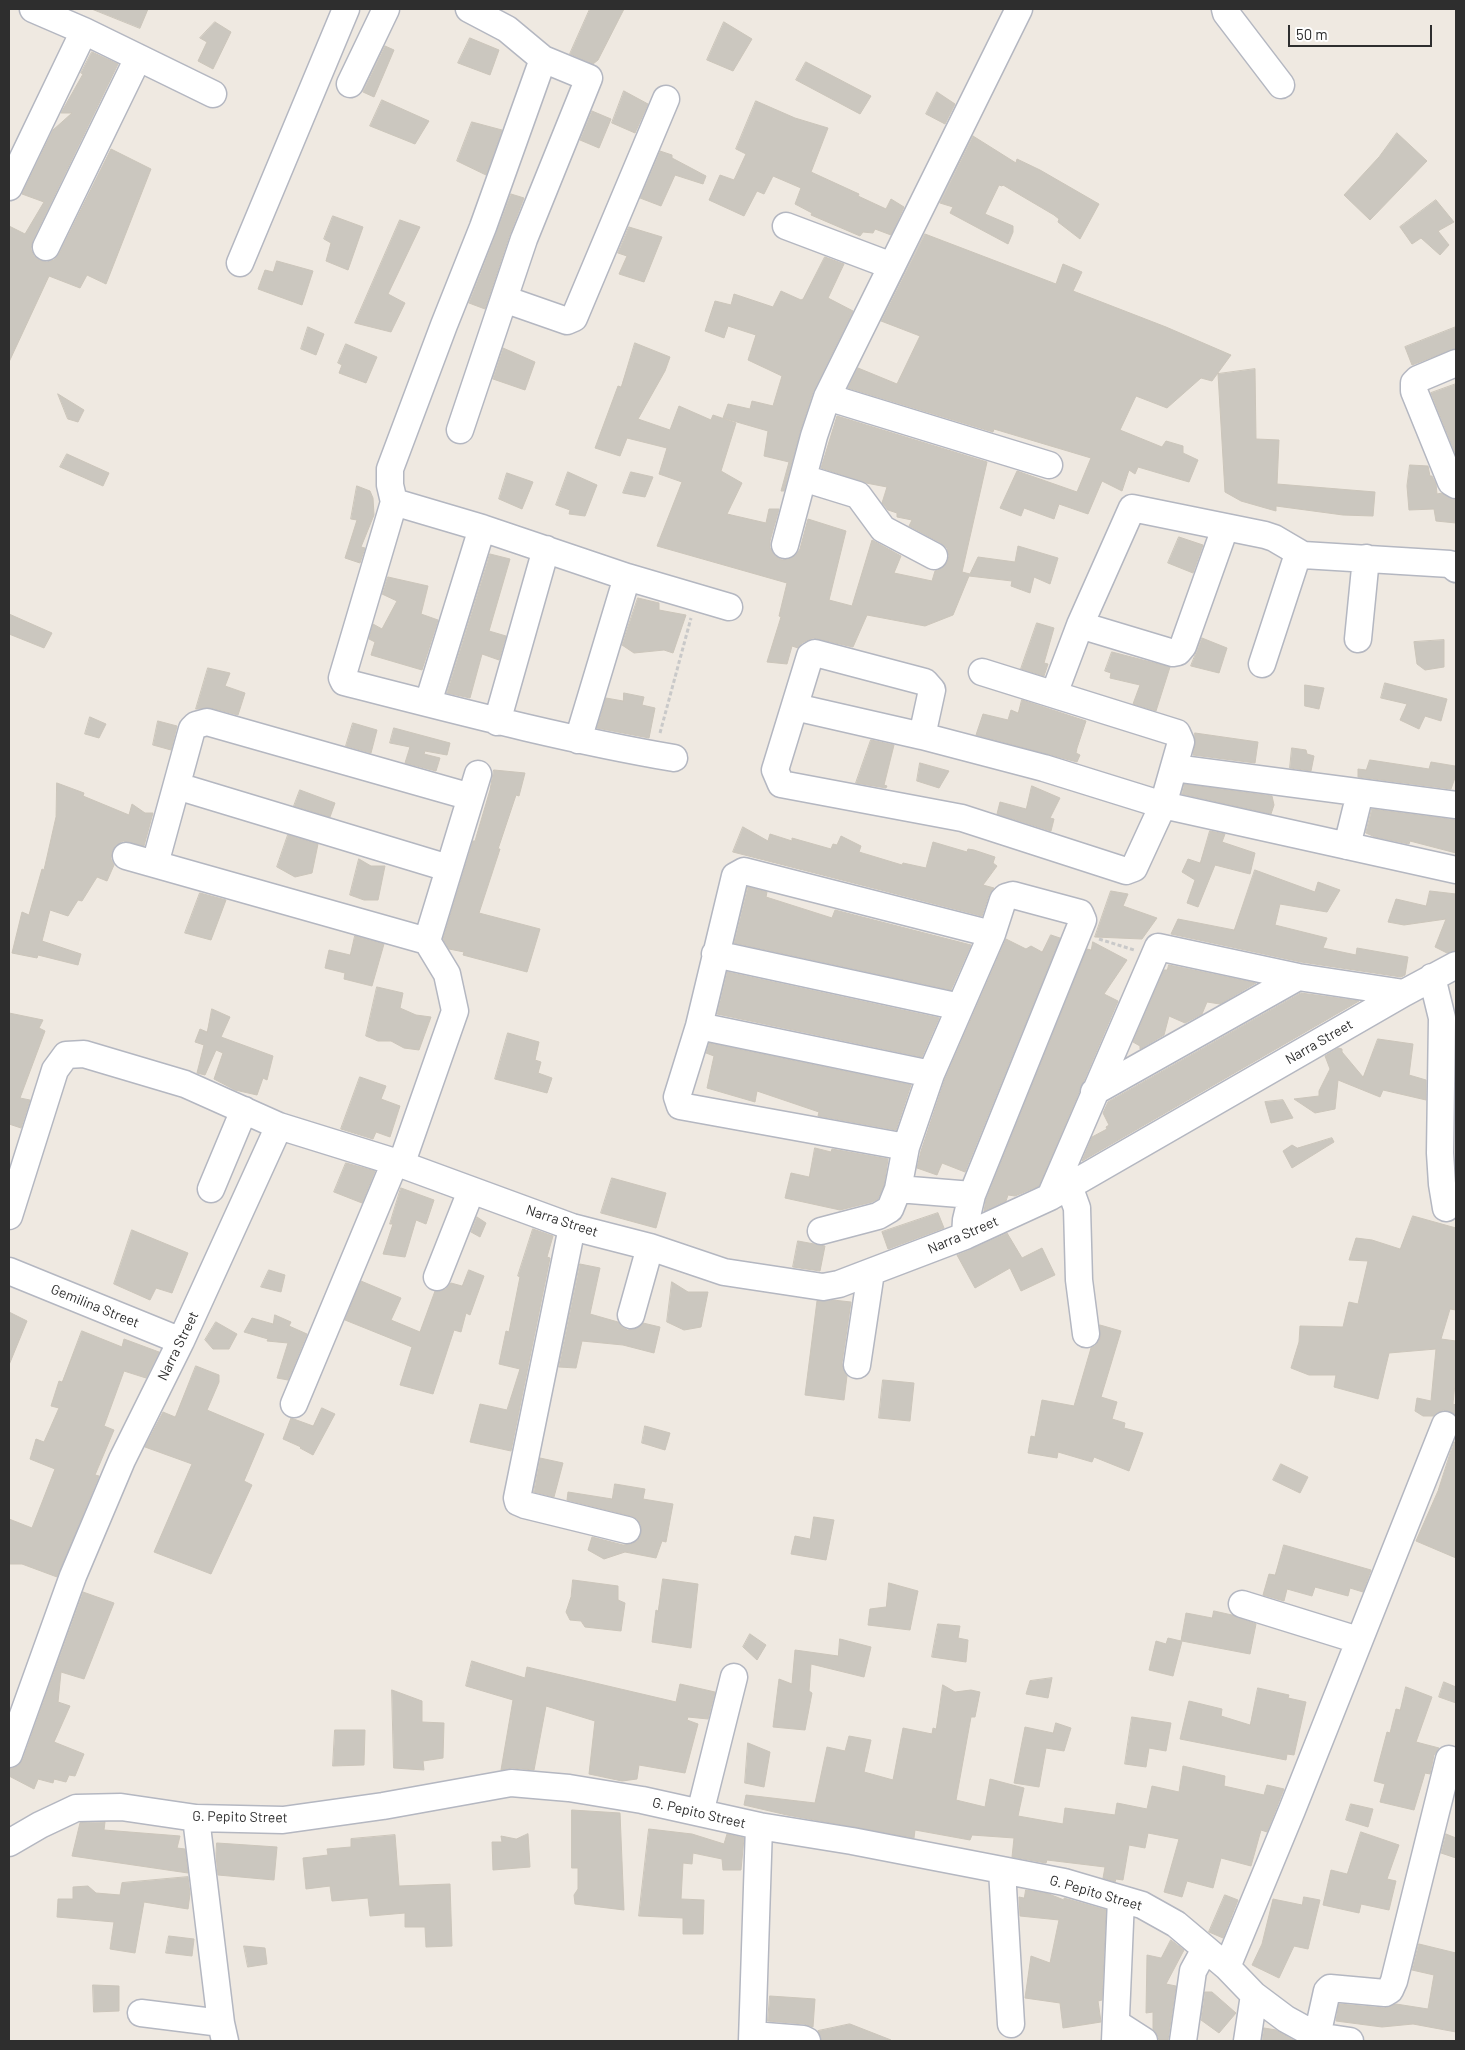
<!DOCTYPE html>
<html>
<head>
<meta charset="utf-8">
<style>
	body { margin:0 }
	#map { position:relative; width:1465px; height:2050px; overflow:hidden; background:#efe9e1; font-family:Barlow,sans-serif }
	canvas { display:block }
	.frame { position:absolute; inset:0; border:10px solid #2e2e2e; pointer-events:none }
	.scale { position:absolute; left:1288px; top:25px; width:144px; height:22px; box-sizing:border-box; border:2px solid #2e2e2e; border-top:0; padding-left:6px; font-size:15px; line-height:18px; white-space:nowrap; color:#2e2e2e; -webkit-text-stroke:4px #fff; paint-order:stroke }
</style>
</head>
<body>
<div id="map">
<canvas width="1465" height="2050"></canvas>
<div class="frame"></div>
<div class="scale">50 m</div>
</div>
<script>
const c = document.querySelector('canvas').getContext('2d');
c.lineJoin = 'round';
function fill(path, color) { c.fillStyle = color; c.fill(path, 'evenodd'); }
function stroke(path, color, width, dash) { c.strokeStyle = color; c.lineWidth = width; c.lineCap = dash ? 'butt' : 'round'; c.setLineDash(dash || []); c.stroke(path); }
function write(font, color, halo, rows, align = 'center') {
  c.font = font + ' Barlow,sans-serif'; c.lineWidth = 5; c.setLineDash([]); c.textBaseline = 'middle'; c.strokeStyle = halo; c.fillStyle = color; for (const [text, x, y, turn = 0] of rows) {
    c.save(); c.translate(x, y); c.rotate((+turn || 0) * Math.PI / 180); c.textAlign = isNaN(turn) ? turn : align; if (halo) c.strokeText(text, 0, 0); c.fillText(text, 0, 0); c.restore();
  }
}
const building = new Path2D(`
	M92 9H148L140 28Z
	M590 9H624L598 60 593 64 570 54Z
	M215 22 231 32 213 69 198 61 207 42 200 38Z
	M724 22 752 39 733 71 707 60Z
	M470 38 499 50 490 75 458 63Z
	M385 46 394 50 374 97 363 92Z
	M92 52 118 64 33 240 31 249 34 256 39 260 47 262 54 260 59 254 111 149 151 169 106 284 87 275 80 288 49 276 9 362V226L25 234 44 202 22 194 53 130 72 113H61L83 74 81 73Z
	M806 62 871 96 860 114 796 80Z
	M624 91 648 104 635 133 612 123Z
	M937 92 955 104 945 124 926 114Z
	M382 100 429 121 415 144 370 126Z
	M756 101 795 118 828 128 811 172 859 194 858 196 886 209 891 199 904 207 891 235 875 229 873 233 863 232 860 236 811 215 812 213 795 204 801 188 773 176 764 194 757 191 744 216 709 200 720 175 734 180 746 154 736 149Z
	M592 111 611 119 599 148 580 140Z
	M472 122 502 130 486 175 457 161Z
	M1397 133 1427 161 1370 220 1344 195 1379 157Z
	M973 136 1016 163 1017 159 1040 170 1099 204 1080 239 1058 222 1059 219 1054 215 1003 185 1002 186 999 185 985 214 1013 226V232L1008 244 950 213 953 207 940 203Z
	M660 151 672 155V158L706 176 703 184 675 175 661 206 640 198Z
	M511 194 524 198 510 234 485 309 469 303Z
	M1436 200 1454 222 1438 231 1449 245 1440 255 1421 238 1412 244 1400 227Z
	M333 216 363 227 348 270 326 261 331 243 324 239Z
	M400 220 420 227 388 294 405 303 391 332 355 323Z
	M629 227 662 237 644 282 619 274 627 256 618 253Z
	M925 234 1056 284 1063 264 1082 272 1073 291 1166 327 1231 355 1212 381 1201 378 1167 408 1136 396 1120 430 1162 447 1166 441 1183 446V453L1198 460 1189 482 1138 467 1135 474 1129 470 1122 491 1102 481 1088 514 1059 504 1054 519 1024 508 1021 516 1000 508 1017 471 1077 492 1091 458 994 429 993 432 848 388 858 368 897 384 920 336 881 321Z
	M825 257 844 264 828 298 853 311 813 392 800 432 784 491H781L789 462 764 456 768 431 723 418 728 404 750 409 752 401 773 406 782 376 748 360 756 335 728 326 724 338 705 331 715 301 731 305 734 294 773 307 781 291 801 300 803 299Z
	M277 261 313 271 302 305 258 289 265 270 273 272Z
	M308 327 324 334 316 355 301 349Z
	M1456 327V348L1412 365 1405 347Z
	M635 343 670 357 665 371 638 419 670 430 679 406 711 420 713 415 736 423 721 471 742 483 727 514 766 523 769 509H779L770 541V548L775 556 782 560 789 559 796 555 800 549 808 519 846 531 829 600 852 606 872 540 901 556 894 573 932 581 935 571 942 568 947 563 949 556 947 548 941 543 909 526 912 520 897 517V513L888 510 882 503 887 487 866 483 821 468 837 416 987 462 962 572 970 574 978 557 1015 562 1018 546 1058 558 1050 584 1034 577 1030 593 1011 586 1012 581 969 576 953 615 925 626 867 615 853 647 813 638 802 643 798 648 792 646 787 664 767 662 781 617 779 616 787 583 657 546 682 482 659 474 667 448 627 438 620 456 595 448 618 386 621 387Z
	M346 344 377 357 366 383 339 373 342 365 338 363Z
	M503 348 535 362 525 390 493 379Z
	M1255 369 1256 439 1279 440 1277 484 1375 492 1373 516 1343 515 1276 506V511L1241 501 1225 492 1218 374Z
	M1456 384V455L1431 393Z
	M58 394 84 410 78 422 68 419Z
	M67 454 109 473 103 486 60 467Z
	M1410 465 1428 466 1430 476H1432L1436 484 1437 494 1442 493 1456 500V523L1436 521 1434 509 1409 510 1407 486Z
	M568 472 597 485 585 516 569 514 570 510 556 505Z
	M631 472 653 477 645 497 623 493Z
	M507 473 533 482 522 509 499 499Z
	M357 486 370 491 373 498 374 515 361 547 365 548 360 563 345 558 357 520 351 519Z
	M1179 537 1203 545 1193 573 1168 563Z
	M490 554 510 559 489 631 506 636 499 660 482 654 470 698 447 693Z
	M388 577 428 586 421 614 438 620 422 670 371 655 375 642 369 639 373 624 382 629 397 601 382 594Z
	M638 598 659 603V610L686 615 673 653 664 650 634 653 622 645Z
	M9 614 52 633 44 648 9 634Z
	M1037 623 1054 628 1044 663 1048 664 1044 676 1021 669Z
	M1202 638 1227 648 1219 673 1191 666Z
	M1444 640V667L1425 670 1417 664 1414 642Z
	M1112 652 1170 667 1156 711 1133 704 1140 685 1110 678 1111 673 1105 671Z
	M208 668 230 673 225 686 245 693 238 715 211 708 196 709Z
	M1385 683 1447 699 1441 721 1425 716 1419 729 1400 720 1407 704 1381 698Z
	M1305 685 1324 688 1319 709 1305 706Z
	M624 693 644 697 642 705 655 708 649 738 597 728 606 698 623 701Z
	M1022 700 1086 721 1077 748 1076 753 1080 755 1077 762 976 735 983 714 1008 720 1011 710 1018 713Z
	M90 717 106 724 99 738 85 734Z
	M158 721 177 726 171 750 153 745Z
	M353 723 377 730 371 753 346 746Z
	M394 728 450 743 447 755 425 751 424 754 440 758 436 771 405 763 410 747 390 743Z
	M1195 733 1258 742 1255 763 1193 755 1195 745Z
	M871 740 894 745 884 785 887 786 886 788 856 783Z
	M1292 748 1306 750 1307 754 1314 756 1311 771 1290 768Z
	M1370 760 1429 769 1431 762 1455 766 1456 775 1451 789 1358 777V769L1366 770Z
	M920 763 949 771 939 788 917 781Z
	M494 770 525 773 519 796 516 795 498 849H500L479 913 540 929 527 972 463 955 464 952 449 949 443 939 473 841H475L490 790Z
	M57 783 84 793 83 796 129 815 132 804 145 813H153L144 846 123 841 115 846 112 852 111 859 114 865 107 881 97 877 82 901 78 900 68 916 50 910 42 941 81 954 78 965 38 955 37 958 12 953 22 912 29 915 42 869 44 870 56 817Z
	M1184 784 1272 796 1274 805 1271 814 1182 794Z
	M1032 786 1060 798 1050 818 1054 819 1051 831 997 814 1000 802 1026 809Z
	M300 790 335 803 330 817 294 806Z
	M1372 809 1456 820V853L1410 841 1409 844 1375 837 1366 833Z
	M743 827 768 841 770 834 792 841V838L831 849 833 844 837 845 841 836 861 846 859 852 902 865 903 863 926 868 933 842 967 852 968 849 974 850 995 857 993 863 997 866 983 885 994 888 989 895 982 916 733 852Z
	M1210 831 1225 834 1222 842 1255 853 1250 874 1215 865 1198 907 1187 903 1195 880 1182 872 1188 859 1200 863Z
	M288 835 318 844 312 873 295 877 277 867Z
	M359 859 371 866H385L378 900H364L350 895Z
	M1255 870 1315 892 1318 882 1340 890 1327 912 1280 904 1275 925 1327 938 1323 948 1356 955 1357 948 1408 957 1405 975 1401 977 1301 962 1171 934 1178 919 1234 930Z
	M748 887 767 892 766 897 832 918 835 910 971 945 951 990 734 943Z
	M1111 891 1128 894 1123 906 1157 918 1142 939 1095 937Z
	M1430 891 1456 894V950L1447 953 1435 947 1446 919 1404 925 1388 922 1396 899 1426 906Z
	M200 893 226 900 211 940 185 933Z
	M1051 935 1060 938 965 1172 942 1163 937 1175 917 1168 921 1151 945 1079 1006 939 1026 949 1031 946 1042 952Z
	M355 936 384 944 372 986 344 979 345 973 325 968 329 950 350 955Z
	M1093 942 1127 960 1104 994 1118 1001 1039 1186 1015 1196 1008 1195 1006 1201 984 1211 986 1200 1087 949 1091 950Z
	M1169 965 1256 983 1220 1004 1207 1002 1202 1014 1185 1023 1169 1016 1164 1035 1140 1049V1046L1133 1042 1164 970H1167Z
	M727 972 939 1018 922 1057 717 1014Z
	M377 987 403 993 400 1008 416 1015 431 1017 419 1050 404 1048 391 1041H378L366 1036Z
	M1301 993 1359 1001 1082 1161 1092 1137 1107 1129 1106 1127 1109 1125 1103 1113 1108 1102Z
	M212 1009 230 1017 221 1037 273 1056 267 1080 263 1078 257 1095 235 1090 214 1079 223 1053 216 1050 205 1075 197 1073 204 1045 195 1042 200 1029 207 1032Z
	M9 1013 43 1020 39 1028 45 1031 20 1098 30 1100 21 1128 9 1124Z
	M508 1033 539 1042 535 1060 541 1062 538 1073 552 1078 547 1093 495 1079Z
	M1378 1039 1413 1044 1409 1075 1426 1080V1100L1383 1090 1380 1097 1338 1080 1335 1109 1315 1113 1294 1099 1319 1096V1091L1330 1069 1325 1056 1338 1048 1342 1049V1052L1363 1077Z
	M709 1043 911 1085 896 1130 818 1116 819 1112 757 1091 755 1102 707 1088 714 1056 706 1053Z
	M360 1077 386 1086 381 1099 400 1106 390 1137 376 1132 373 1139 341 1129Z
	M1283 1100 1293 1118 1271 1123 1265 1102Z
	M1332 1138 1334 1142 1292 1168 1283 1151 1292 1145 1297 1148Z
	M815 1148 831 1152 832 1149 888 1159 884 1185 878 1199 872 1202 840 1210 785 1198 791 1173 809 1177Z
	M346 1163 375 1171 362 1203 334 1192Z
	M612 1178 666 1193 656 1228 601 1213Z
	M401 1188 434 1200 426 1224 416 1220 405 1257 383 1254 393 1224H390Z
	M938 1213 944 1228 888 1249 882 1232Z
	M1413 1216 1456 1228V1310L1450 1309 1441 1339 1456 1341V1373L1453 1404 1456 1405V1414L1443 1410 1434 1416H1423L1415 1411 1417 1398 1431 1401 1436 1349 1389 1353 1378 1399 1334 1387 1336 1375H1309L1291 1368 1299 1342 1300 1326 1343 1327 1349 1302 1358 1304 1368 1261 1349 1260 1356 1238 1372 1240 1400 1249Z
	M477 1217 486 1223 480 1237 471 1232Z
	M533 1229 553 1236 547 1257 550 1258 511 1451 470 1442 480 1404 507 1410 520 1369 499 1364 506 1331 509 1332 520 1277 518 1276Z
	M132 1230 188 1253 172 1293 156 1288 150 1300 114 1284Z
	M1007 1233 1022 1258 1042 1248 1055 1275 1021 1291 1010 1268 975 1288 957 1255Z
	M798 1241 825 1246 820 1271 793 1267Z
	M580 1264 600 1268 590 1314 618 1322 627 1330 635 1329 643 1323 660 1327 654 1353 623 1345 582 1341 576 1368 559 1367Z
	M269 1270 285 1275 281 1292 261 1287Z
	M469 1270 484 1276 470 1315 466 1313 461 1332 454 1330 433 1394 400 1385 412 1347 345 1320 361 1281 401 1298 391 1320 420 1332 435 1291 446 1289 451 1283 462 1286Z
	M672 1282 688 1292H708L701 1327 684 1330 667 1322Z
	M833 1300 851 1302 842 1363 843 1370 847 1376 844 1400 805 1395 817 1301Z
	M9 1312 27 1321 9 1365Z
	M275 1315 291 1322 289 1326 307 1334 288 1380 277 1378 288 1343 267 1341 268 1339 244 1332 252 1318 273 1324Z
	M216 1322 237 1334 229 1349H213L205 1340Z
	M1100 1325 1121 1331 1101 1397 1117 1402 1112 1419 1125 1423 1124 1428 1143 1433 1129 1471 1094 1457 1092 1462 1058 1452 1057 1458 1028 1453 1031 1436 1035 1437 1042 1400 1074 1406 1091 1348 1095 1346 1100 1339Z
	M82 1331 122 1347 124 1339 159 1352 146 1378 124 1371 104 1426 114 1430 95 1475 99 1476 57 1577 22 1564H9V1519L32 1528 55 1469 30 1459 36 1439 44 1442 59 1408 51 1406 59 1381 62 1382Z
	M196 1366 219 1375V1382L207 1410 264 1434 244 1481 252 1485 211 1574 154 1552 192 1464 145 1447 163 1412 175 1417Z
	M883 1380 914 1383 910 1421 879 1418Z
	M322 1408 335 1414 313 1455 300 1448 301 1447 283 1439 291 1418 313 1426Z
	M645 1426 670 1433 665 1450 642 1443Z
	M1454 1442H1456V1558L1416 1541 1438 1491Z
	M540 1458 563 1463 554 1497 534 1492Z
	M1281 1464 1308 1477 1300 1493 1273 1480Z
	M615 1484 645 1489 643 1499 673 1504 666 1542 662 1541 656 1558 625 1552 604 1559 588 1550 592 1537 623 1545 631 1544 637 1541 641 1534V1525L637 1519 631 1516 567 1500 568 1492 612 1499Z
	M814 1517 834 1520 826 1560 791 1554 795 1536 810 1539Z
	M1284 1545 1371 1570 1363 1592 1350 1588 1348 1596 1315 1587 1312 1596 1287 1589 1284 1601 1263 1595 1269 1574 1275 1575Z
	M663 1579 698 1584 691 1648 652 1642 656 1610 658 1611Z
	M573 1580 618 1586V1600L625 1603 621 1631 585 1627 581 1621 570 1620 566 1612 571 1597Z
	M889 1583 918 1591 910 1630 868 1625 870 1609 886 1607Z
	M83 1592 114 1603 84 1679 61 1672 58 1702 70 1706 54 1742 84 1754 75 1776 69 1775 66 1782 54 1779 53 1783 38 1779 34 1789 9 1776V1769L18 1766 23 1759Z
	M1214 1611 1232 1615 1256 1624 1250 1654 1182 1641 1173 1676 1149 1670 1156 1641 1166 1644 1168 1638 1181 1641 1186 1613 1212 1618Z
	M938 1624 960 1626 958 1638 968 1640 966 1662 932 1657Z
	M750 1634 766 1645 757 1660 743 1647Z
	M840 1639 871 1647 864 1677 811 1664 809 1691 812 1693 805 1730 773 1727 779 1679 792 1684 795 1650 838 1656Z
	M472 1661 525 1678 527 1667 676 1702 680 1684 715 1692 708 1719 688 1717 687 1720 698 1724 685 1773 639 1765 637 1779 622 1781 589 1774 595 1721 546 1706 534 1770 512 1768 501 1770 513 1700 466 1686Z
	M1052 1678 1048 1698 1026 1694 1030 1681Z
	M1444 1682 1456 1687V1703L1439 1697Z
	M943 1685 955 1692 971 1690 980 1692 975 1717H971L956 1800 985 1807 990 1779 1024 1788 1018 1816 1063 1824 1065 1808 1115 1815 1117 1803 1147 1809 1152 1786 1179 1792 1183 1766 1225 1776 1224 1786 1264 1795 1267 1785 1284 1789 1267 1832 1261 1830 1251 1866 1221 1858 1213 1888 1187 1881 1182 1897 1164 1892 1179 1839 1148 1833 1145 1848 1129 1845 1123 1880 1116 1879 1115 1882 1103 1878 1105 1867 1047 1860 1046 1863 1012 1857 1014 1838 972 1835 970 1840 915 1830 914 1838 787 1815 744 1805 746 1795 815 1803 827 1747 845 1751 849 1736 871 1740 864 1772 893 1780 903 1728 932 1734 933 1728 936 1729Z
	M1406 1687 1432 1697 1416 1742 1439 1748 1434 1755 1430 1774 1425 1773 1414 1810 1380 1802 1385 1784 1374 1781 1387 1732 1390 1733 1396 1709 1400 1710Z
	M1258 1688 1289 1695 1288 1698 1306 1702 1294 1755 1287 1754 1286 1760 1180 1739 1189 1701 1222 1709 1221 1716 1250 1725Z
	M392 1690 422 1701V1722L444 1723 443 1758 423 1761 424 1770 394 1768Z
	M1132 1717 1171 1723 1166 1751 1149 1748 1146 1767 1125 1764Z
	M1056 1723 1071 1728 1064 1751 1046 1748 1039 1787 1014 1783 1025 1727 1053 1733Z
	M335 1730H365L364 1765 333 1766Z
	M748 1743 770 1752 764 1787 745 1783Z
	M1351 1804 1373 1809 1368 1827 1346 1820Z
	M572 1810 620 1813 624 1910 575 1904 574 1895 578 1889V1868H572Z
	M105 1822 104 1830 180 1836 177 1848 185 1849 188 1873 72 1856 80 1823Z
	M649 1829 692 1834 724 1844 727 1834 744 1838 741 1870H723L722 1859 693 1853 692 1864 683 1863 681 1899 704 1900 703 1934H683V1918L639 1916Z
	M1361 1832 1399 1845 1387 1879 1396 1881 1389 1910 1361 1904 1359 1913 1323 1905 1331 1870 1347 1874Z
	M528 1834 530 1867 493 1870 492 1842H502L501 1836 516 1839Z
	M1446 1834 1456 1838V1858L1441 1853Z
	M395 1835 399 1886 450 1884 452 1946 426 1947 425 1927H405V1913L370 1916 368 1898 332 1901 330 1886 306 1889 303 1858 328 1855 327 1849 351 1847V1839Z
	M217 1843 277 1847 274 1880 218 1875 216 1855Z
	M188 1877 190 1894 188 1909 144 1902 135 1953 110 1949 114 1922 57 1917 58 1899H73V1887L88 1886 96 1893 120 1895 122 1883Z
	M1026 1890 1049 1894 1064 1900V1898L1106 1910 1102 2000 1098 2001 1101 2022 1063 2028 1060 2003 1025 1998 1031 1956 1050 1963 1059 1920 1020 1916 1019 1897 1024 1898Z
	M1225 1895 1238 1900 1223 1938 1209 1932Z
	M1304 1897 1320 1900 1308 1949 1294 1946 1279 1978 1252 1965 1262 1944 1273 1899 1302 1905Z
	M169 1936 194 1939 192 1956 166 1953Z
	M1171 1940 1184 1950 1166 1984 1176 1986 1168 2040H1159L1157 2034 1153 2029V2012L1146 2013 1147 1955 1161 1958Z
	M1419 1944 1456 1953V2032L1413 2024 1382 2027 1336 2021 1339 2004 1384 2008 1396 2004 1428 2009 1434 1975 1412 1970Z
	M244 1946 265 1948 267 1964 248 1967Z
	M93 1985 119 1986V2011L94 2012Z
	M1205 1992H1212L1236 2013 1219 2033 1201 2020Z
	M770 1996 815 1999 813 2027 804 2024 768 2021Z
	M850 2024 891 2040V2041H822L818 2031Z
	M1264 2028 1276 2030 1295 2041H1262Z`);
fill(building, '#cbc7bf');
stroke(building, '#cbc5ba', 1);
const minor = new Path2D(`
	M33 9 84 31 213 94
	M1225 9 1226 13 1281 85
	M543 59 483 227 444 325 390 469V485L394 502 342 678 344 682C454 710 563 739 674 758
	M350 84 386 9
	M9 187 84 31
	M786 226 892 266
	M46 247 138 58
	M240 263 346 9
	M504 299 567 321 574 318 666 99
	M1456 363 1418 379 1414 383V391L1451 482 1456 485
	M827 397 1049 465
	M460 430 524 239 589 78 543 59 507 29 469 9
	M803 478 858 495 883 529 934 556
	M394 502 482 528 627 577 729 607
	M785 545 814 436 827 397 1019 9
	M1080 625 1173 653 1178 652 1183 646 1225 528
	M1358 639 1366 558
	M1262 664 1296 560 1300 555
	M1054 694 1080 625 1132 508 1265 535 1274 538 1303 555 1450 564 1456 569
	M428 703 482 528
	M795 707 922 736 1044 768 1163 805 1456 870
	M497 722 546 549
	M922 736 932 690 925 682 815 653 810 656 775 770 781 784 962 818 1126 871 1134 868 1163 805 1181 742 1177 733 982 672
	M578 740 627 577
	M1174 768 1456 805
	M177 786 448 868
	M1347 846 1360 793
	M126 856 427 941
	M155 864 192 729 196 725 207 722 471 797
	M715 954 960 1007
	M1432 977 1442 1018 1440 1153 1442 1184 1446 1208
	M699 1026 931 1074
	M1094 1092 1298 977
	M906 1147 680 1106 677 1097 699 1026 735 876 744 871 992 934
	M401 1165 455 1011 447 974 427 941 478 774
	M1069 1186 1077 1208 1079 1280 1086 1334
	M211 1189 244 1110
	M898 1189 972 1195
	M1050 1197 1158 947 1298 977 1404 993
	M9 1216 55 1070 66 1055 84 1054 185 1084 279 1126 395 1162 572 1227 650 1247 724 1272 823 1287 839 1284 965 1236 1050 1197 1404 993 1456 965
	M572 1227 517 1498 518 1502 525 1505 627 1530
	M821 1231 878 1216 890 1209 898 1189 906 1147 931 1074 992 934 1003 900 1006 897 1013 895 1080 913 1083 920 972 1195 966 1220 965 1236
	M9 1271 181 1341
	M437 1277 471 1191
	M631 1315 650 1247
	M857 1365 871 1272
	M294 1404 395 1162
	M1242 1604 1358 1640
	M9 1754 73 1576 122 1460 181 1341 279 1126
	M700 1813 734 1677
	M196 1818 221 2023 225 2041
	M9 1843 40 1825 76 1808 121 1807 196 1818 283 1820 383 1806 511 1783 569 1788 642 1800 759 1826 852 1841 1064 1882 1142 1905 1176 1924 1227 1967 1254 1995 1286 2019 1317 2036 1350 2041
	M1002 1870 1011 2024
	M1227 1967 1292 1810 1445 1425
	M141 2013 221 2023
	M1116 2023 1144 2041
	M753 2035 803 2039 807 2041
	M1317 2036 1327 1991 1330 1988 1385 1993 1390 1990 1394 1981 1449 1759
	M752 2041 759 1826
	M1115 2041 1121 1899
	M1183 2041 1193 1971 1205 1949
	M1247 2041 1254 1995`);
stroke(minor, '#b4b7c1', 29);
stroke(new Path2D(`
	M660 733 691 618
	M1099 939 1134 950`), '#c9c9c9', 3, [4, 2.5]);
stroke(minor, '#fff', 26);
write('14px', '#2e2e2e', '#fff', [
	["Narra Street",1319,1042,-30],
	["Narra Street",562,1221,18],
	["Narra Street",963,1235,-23],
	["Gemilina Street",95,1306,22],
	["Narra Street",178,1346,-64],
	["G. Pepito Street",699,1813,13],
	["G. Pepito Street",240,1817,1],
	["G. Pepito Street",1096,1893,16]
]);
</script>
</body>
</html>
